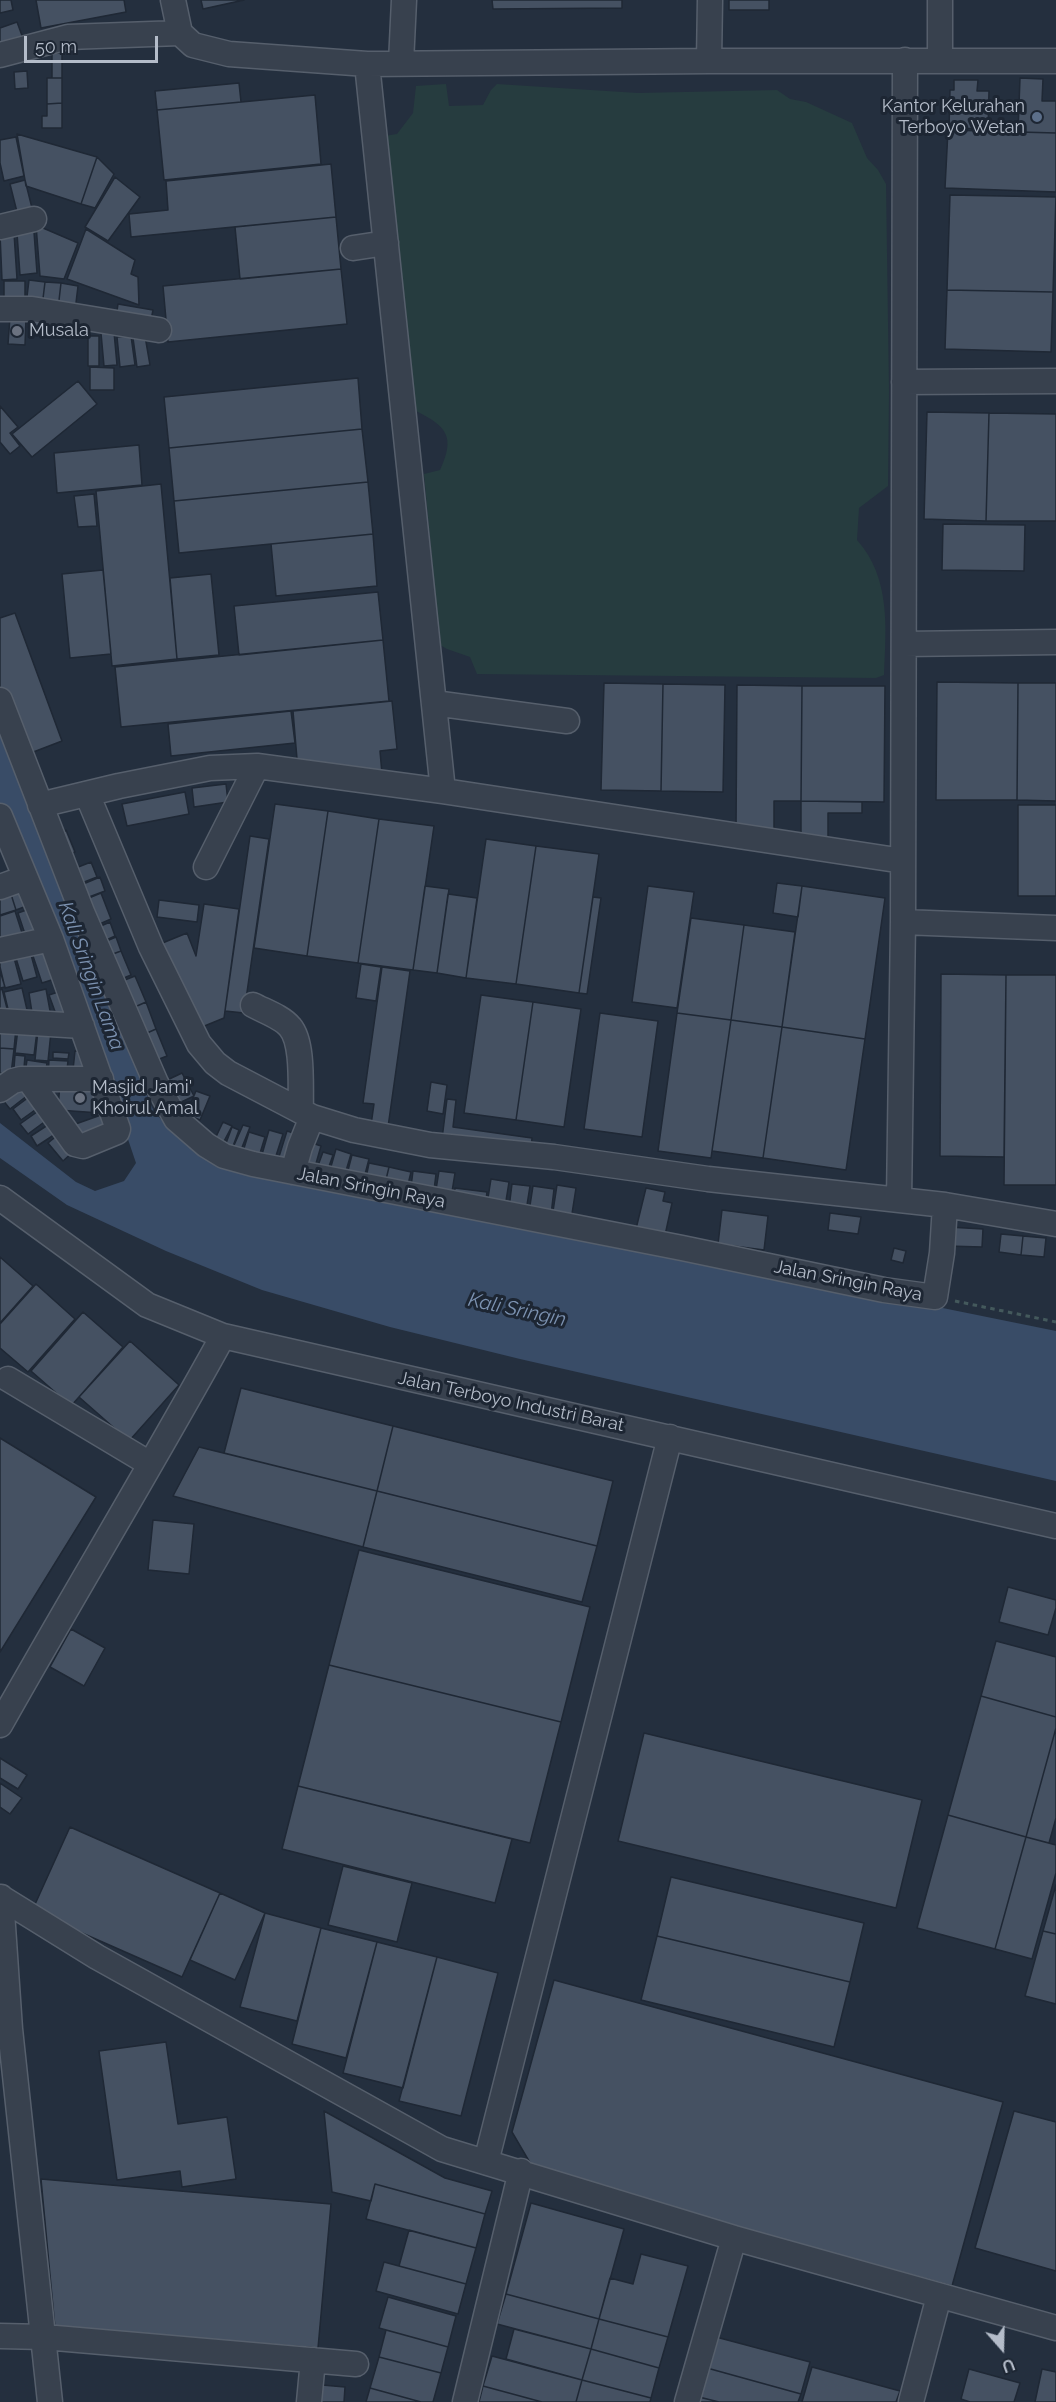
<!DOCTYPE html>
<html>
<head>
<meta charset="utf-8">
<style>
	body { margin:0 }
	#map { position:relative; width:1056px; height:2402px; overflow:hidden; background:#242f3e; font-family:Raleway,sans-serif }
	canvas { display:block }
	.north { position:absolute; left:972px; top:2318px; width:60px; height:60px; -webkit-text-stroke:4px #1d2633; paint-order:stroke; rotate:160deg; font-size:16px; font-weight:700; line-height:24px; text-align:center; color:#b4bcc9 }
	.north::after { content:''; display:block; margin:auto; width:21px; height:27px; background:#b4bcc9; clip-path:polygon(50% 0,100% 100%,50% 72%,0 100%) }
	.scale { position:absolute; left:24px; top:36px; width:134px; height:27px; box-sizing:border-box; border:3px solid #b4bcc9; border-top:0; padding-left:8px; font-size:18px; line-height:21px; white-space:nowrap; color:#b4bcc9; -webkit-text-stroke:4px #1d2633; paint-order:stroke }
</style>
</head>
<body>
<div id="map">
<canvas width="1056" height="2402"></canvas>
<div class="north">U</div>
<div class="scale">50 m</div>
</div>
<script>
const c = document.querySelector('canvas').getContext('2d');
c.lineJoin = 'round';
function fill(path, color) { c.fillStyle = color; c.fill(path, 'evenodd'); }
function stroke(path, color, width, dash) { c.strokeStyle = color; c.lineWidth = width; c.lineCap = dash ? 'butt' : 'round'; c.setLineDash(dash || []); c.stroke(path); }
function write(font, color, halo, rows, align = 'center') {
  c.font = font + ' Raleway,sans-serif'; c.lineWidth = 6; c.setLineDash([]); c.textBaseline = 'middle'; c.strokeStyle = halo; c.fillStyle = color; for (const [text, x, y, turn = 0] of rows) {
    c.save(); c.translate(x, y); c.rotate((+turn || 0) * Math.PI / 180); c.textAlign = isNaN(turn) ? turn : align; if (halo) c.strokeText(text, 0, 0); c.fillText(text, 0, 0); c.restore();
  }
}
fill(new Path2D(`
	M446 84 449 106 483 105 491 90 497 84 638 93 777 90 790 99 806 102 852 123 867 158 878 170 886 184 889 391 888 486 859 508 857 540C891 578 886 628 884 675L876 678 477 674 470 657 447 649 440 645 424 474 440 470C456 436 446 426 416 411L384 136 397 134 413 113 416 86Z`), '#263c3f');
fill(new Path2D(`
	M0 719 136 1069 154 1112 175 1134 213 1160 1056 1331V1481L520 1359 390 1327 262 1290 166 1251 67 1205 0 1158V1123L76 1182 95 1191 124 1181 136 1163 50 908 22 854 0 803Z`), '#394c67');
const building = new Path2D(`
	M0 0H11L13 10 0 13Z
	M36 0H124L126 12 41 28Z
	M201 0H244L203 9Z
	M492 0H622V8L493 9Z
	M729 0H769V10H729Z
	M17 22 24 41 0 46V28Z
	M52 53H62V78H52Z
	M27 71 28 88 15 89 14 72Z
	M47 78H62V103L47 104Z
	M1020 78 1043 79 1042 101H1056V133L1018 132Z
	M954 80H978L977 91H989L988 129 949 128 950 90H954Z
	M239 83 241 102 157 110 155 91Z
	M315 95 321 164 164 180 157 110Z
	M62 103V128H42V116H47V104Z
	M948 130 1056 133V192L945 188Z
	M17 134 97 157 81 204 26 186Z
	M16 137 24 176 4 181 0 163V140Z
	M97 157 114 174 95 208 81 204Z
	M331 164 336 217 131 237 129 214 168 210 166 181Z
	M115 177 140 197 108 241 85 227Z
	M25 180 33 212 18 216 10 184Z
	M950 195 1056 197 1053 292 947 290Z
	M336 217 341 269 240 279 235 227Z
	M36 225 78 243 64 279 40 276Z
	M86 229 135 260 131 274 138 277 139 305 67 279Z
	M34 232 37 273 20 275 17 233Z
	M14 233 17 279 2 280 0 234Z
	M341 269 347 324 168 342 163 286Z
	M29 280 45 282 42 307 26 305Z
	M4 281H25V306L4 307Z
	M45 282 61 283 58 309 42 307Z
	M61 283 78 286 75 311 58 309Z
	M947 290 1053 292 1051 352 945 349Z
	M118 304 153 310 150 325 116 318Z
	M38 311 40 333 29 334 28 312Z
	M10 317 26 318 25 345 8 344Z
	M114 332 117 365 104 366 101 333Z
	M88 336H99V366H88Z
	M131 336 135 365 120 367 117 337Z
	M145 336 150 365 137 367 133 338Z
	M90 367 114 368V390H90Z
	M358 378 362 429 169 448 164 397Z
	M78 381 97 404 32 457 12 434Z
	M0 406 18 427 10 433 20 446 10 454 0 442Z
	M927 412 989 413 986 521 924 519Z
	M989 413 1056 414V521H986Z
	M362 429 368 482 174 501 169 448Z
	M139 445 142 485 57 493 54 453Z
	M368 482 373 534 179 553 174 501Z
	M161 484 177 659 112 666 96 491Z
	M94 494 97 526 78 527 74 496Z
	M943 524 1025 525 1024 571 942 570Z
	M373 534 377 586 276 596 271 544Z
	M103 570 111 654 70 658 62 574Z
	M211 574 219 655 177 659 170 578Z
	M378 592 383 640 239 655 234 606Z
	M15 613 62 741 23 756 0 696V618Z
	M383 640 389 701 121 727 115 667Z
	M937 682 1018 683 1017 800H936Z
	M604 683 663 684 661 791 601 790Z
	M1018 683H1056V801L1017 800Z
	M663 684 725 685 723 792 661 791Z
	M737 685 802 686 801 801H774V829H736Z
	M802 686H885L884 802 801 801Z
	M392 701 397 749 380 751 382 774 297 759 293 711Z
	M291 711 295 743 171 756 168 724Z
	M226 784 228 802 194 807 192 788Z
	M185 792 189 814 127 826 122 804Z
	M801 801 862 802V813H828V839H801Z
	M275 804 328 811 307 956 254 948Z
	M1018 805H1056V896H1018Z
	M328 811 379 819 358 963 307 956Z
	M379 819 434 826 413 970 358 963Z
	M66 830 75 852 62 857 53 835Z
	M250 836 269 839 244 1013 225 1011Z
	M486 839 536 846 516 984 466 978Z
	M536 846 599 854 579 993 516 984Z
	M91 862 97 877 74 886 68 871Z
	M100 877 105 891 81 900 76 887Z
	M777 883 802 886 798 917 773 913Z
	M26 886 32 904 16 910 10 891Z
	M425 886 449 889 437 973 413 970Z
	M648 886 694 892 677 1008 632 1002Z
	M802 886 885 898 865 1039 782 1027Z
	M10 891 16 910 0 915V895Z
	M101 893 111 919 95 926 84 900Z
	M448 894 477 898 466 978 437 973Z
	M593 897 601 898 587 994 579 993Z
	M159 900 199 905 197 922 157 917Z
	M204 904 239 909 224 1018 202 1027 160 944 187 933 196 956Z
	M29 909 38 933 26 937 18 913Z
	M15 911 24 939 0 947V916Z
	M691 918 744 925 731 1020 677 1013Z
	M110 922 115 936 100 943 94 929Z
	M744 925 795 932 782 1027 731 1020Z
	M116 937 121 951 102 958 97 945Z
	M48 947 58 978 42 983 32 953Z
	M30 951 37 977 23 981 15 955Z
	M121 951 131 975 112 983 102 958Z
	M13 954 21 984 5 988 0 967V957Z
	M361 964 381 967 376 1001 356 998Z
	M382 967 410 971 388 1127 371 1125 374 1104 363 1103Z
	M0 971 5 987 0 988Z
	M941 974 1006 975 1004 1157 940 1156Z
	M1006 975H1056V1185H1004Z
	M135 976 146 1002 128 1010 117 983Z
	M22 988 28 1014 10 1018 4 992Z
	M2 989 10 1020H0V990Z
	M46 989 51 1016 33 1019 29 993Z
	M58 992 66 1014 57 1017 49 995Z
	M481 995 533 1002 516 1120 464 1113Z
	M146 1002 156 1029 138 1037 128 1010Z
	M533 1002 581 1009 564 1127 516 1120Z
	M600 1013 658 1021 642 1137 584 1129Z
	M677 1013 731 1020 711 1158 658 1151Z
	M731 1020 782 1027 763 1158 712 1151Z
	M0 1026 16 1028 14 1049 0 1048Z
	M782 1027 865 1039 846 1170 763 1158Z
	M18 1029 37 1031 34 1055 15 1053Z
	M156 1029 167 1056 149 1063 138 1037Z
	M38 1030 51 1032 48 1061 35 1060Z
	M0 1048 14 1049 11 1074 0 1073Z
	M75 1051 85 1052 83 1071 73 1070Z
	M53 1052 69 1053 68 1059 53 1058Z
	M15 1055 25 1056 24 1068H14Z
	M27 1060 47 1063 45 1077 25 1074Z
	M49 1060 68 1061 66 1078 48 1077Z
	M182 1073 194 1096 175 1105 163 1082Z
	M60 1082 102 1085 100 1113 58 1110Z
	M431 1082 447 1085 443 1114 427 1111Z
	M21 1085 28 1095 10 1109 2 1099Z
	M196 1091 210 1096 200 1120 186 1114Z
	M33 1094 42 1105 21 1120 13 1109Z
	M447 1099 456 1100 453 1127 532 1138 531 1151 442 1139Z
	M44 1107 51 1117 28 1134 20 1124Z
	M101 1115 105 1125 74 1136 70 1126Z
	M54 1121 60 1131 37 1146 31 1136Z
	M223 1122 232 1126 222 1145 214 1141Z
	M243 1125 250 1127 239 1155 231 1152Z
	M232 1127 239 1130 229 1157 222 1154Z
	M269 1130 283 1134 274 1162 261 1158Z
	M287 1131 300 1135 290 1164 278 1160Z
	M249 1132 265 1137 257 1163 241 1158Z
	M59 1134 74 1151 63 1161 48 1143Z
	M306 1141 321 1146 313 1174 298 1170Z
	M336 1149 351 1154 343 1181 328 1177Z
	M323 1152 333 1155 326 1175 316 1171Z
	M352 1155 369 1159 363 1182 346 1178Z
	M369 1163 389 1167 384 1188 365 1183Z
	M389 1167 411 1172 406 1193 384 1188Z
	M413 1171 436 1174 433 1198 410 1195Z
	M439 1171 455 1173 451 1198 435 1196Z
	M491 1179 509 1182 505 1207 487 1204Z
	M512 1184 530 1186 526 1211 509 1208Z
	M557 1185 576 1188 571 1220 552 1218Z
	M533 1186 554 1189 551 1215 529 1212Z
	M455 1188 487 1192 485 1207 453 1203Z
	M646 1188 665 1192 663 1201 672 1203 664 1240 635 1233Z
	M722 1210 768 1216 764 1250 718 1244Z
	M830 1213 861 1217 858 1234 828 1230Z
	M948 1227 983 1229 982 1247 947 1246Z
	M1001 1234 1023 1236 1021 1255 999 1252Z
	M1023 1236 1046 1238 1044 1257 1021 1255Z
	M894 1248 906 1251 903 1263 891 1260Z
	M0 1257 33 1286 0 1323Z
	M36 1284 75 1319 28 1372 0 1348V1324Z
	M83 1312 123 1347 71 1406 31 1371Z
	M130 1341 179 1385 129 1441 79 1397Z
	M241 1388 393 1426 377 1491 224 1453Z
	M393 1426 613 1481 597 1546 377 1491Z
	M0 1438 96 1497 0 1652Z
	M199 1447 377 1491 363 1547 173 1496Z
	M377 1491 597 1546 582 1602 363 1547Z
	M153 1520 194 1524 189 1574 148 1570Z
	M359 1550 590 1607 561 1722 329 1665Z
	M1008 1587 1056 1600V1608L1048 1635 999 1622Z
	M71 1629 105 1648 84 1686 50 1667Z
	M996 1641 1056 1657V1717L981 1696Z
	M329 1665 561 1722 530 1843 298 1786Z
	M981 1696 1056 1717V1728L1026 1837 948 1815Z
	M1056 1728V1818L1049 1843 1026 1837Z
	M644 1733 922 1800 896 1908 618 1841Z
	M0 1758 27 1775 18 1789 0 1778Z
	M0 1783 22 1798 10 1814 0 1807Z
	M298 1786 512 1839 495 1903 282 1849Z
	M948 1815 1026 1837 995 1949 917 1928Z
	M70 1827 220 1893 182 1977 32 1911Z
	M1026 1837 1056 1845V1873L1032 1959 995 1949Z
	M343 1866 412 1883 397 1942 328 1925Z
	M671 1877 864 1923 850 1982 657 1936Z
	M1056 1885V1934L1043 1931Z
	M220 1893 265 1913 235 1980 190 1960Z
	M265 1913 321 1928 297 2021 240 2007Z
	M321 1928 377 1942 346 2058 292 2044Z
	M1043 1931 1056 1934V2004L1025 1996Z
	M657 1936 850 1982 834 2047 641 2000Z
	M377 1942 437 1957 403 2088 343 2073Z
	M437 1957 498 1973 461 2116 399 2101Z
	M554 1980 1003 2102 952 2286 536 2173 512 2132Z
	M166 2042 178 2124 227 2117 236 2179 182 2187 180 2171 117 2180 99 2051Z
	M324 2111 445 2178 492 2191 485 2214 375 2184 371 2201 332 2192Z
	M1014 2111 1056 2122V2271L975 2248Z
	M41 2179 331 2204 318 2348 55 2328Z
	M375 2184 485 2214 476 2248 366 2219Z
	M531 2203 624 2229 599 2319 506 2294Z
	M409 2230 476 2248 466 2284 399 2266Z
	M641 2254 688 2266 668 2337 599 2319 610 2278 633 2284Z
	M384 2262 466 2284 458 2314 376 2291Z
	M506 2294 599 2319 591 2349 497 2324Z
	M388 2297 456 2316 448 2347 379 2328Z
	M599 2319 668 2337 659 2368 591 2349Z
	M514 2329 591 2349 582 2380 506 2359Z
	M386 2330 448 2347 441 2373 379 2357Z
	M716 2337 810 2362 801 2394 707 2368Z
	M591 2349 659 2368 651 2398 582 2380Z
	M492 2356 582 2380 576 2402H542L483 2386Z
	M379 2357 441 2373 433 2402H421L370 2388Z
	M812 2367 900 2391 896 2402H802Z
	M707 2368 801 2394 798 2402H719L699 2397Z
	M969 2369 1020 2383 1014 2402H970L961 2399Z
	M1042 2369 1056 2372V2402H1035Z
	M582 2380 651 2398 650 2402H576Z
	M322 2385 345 2387 344 2402H320Z
	M483 2386 542 2402H479Z
	M370 2388 421 2402H366Z
	M699 2397 719 2402H698Z`);
fill(building, '#455162');
stroke(building, '#1f2835', 1.5);
const minor = new Path2D(`
	M173 0 180 33 193 45 229 54 367 64 709 61H1056
	M940 0V61
	M0 55 68 37 180 33
	M709 61 710 0
	M401 63 404 0
	M367 64 443 791
	M0 227 34 219
	M353 248 386 243
	M0 309H32L159 330
	M904 382 1056 381
	M904 644 1056 642
	M0 700 82 912 156 1083 176 1119 206 1145 224 1156 253 1164 682 1248 884 1290 935 1297 942 1253 945 1205
	M434 703 567 721
	M87 794 151 947 199 1044 215 1063 228 1073 312 1117
	M40 805 119 786 210 768 257 766 443 791 903 861
	M0 816 51 939 118 1129 117 1132 83 1146 75 1144 29 1080
	M206 867 257 766
	M0 887 25 878
	M903 922 1056 928
	M0 950 51 939
	M253 1005C264 1011 282 1017 290 1027 304 1043 300 1089 301 1111
	M0 1021 82 1026
	M0 1090 13 1081 21 1079H101
	M293 1172 300 1147 312 1117 354 1130 430 1145 554 1157 708 1179 945 1205 1056 1224
	M0 1198 147 1305 223 1336 1056 1526
	M899 1200 903 922 905 60
	M8 1379 150 1464
	M0 1725C73 1595 151 1467 223 1336
	M0 1897 97 1957 442 2149 734 2238 1056 2328
	M1 1897 10 2029 50 2402
	M486 2162 670 1437
	M0 2336 44 2337 356 2364
	M309 2402 313 2360
	M465 2402 521 2171
	M687 2402 734 2238
	M911 2402 939 2296`);
stroke(minor, '#565f6c', 27);
stroke(new Path2D(`
	M955 1301 1056 1322`), '#44595c', 3, [4.5, 4.5]);
stroke(minor, '#38414e', 24);
for (const [x, y, r, color] of [
	[1037,117,6,"#5c6f8a"],
	[17,331,6,"#6b7280"],
	[80,1098,6,"#6b7280"]
]) { const dot = new Path2D(); dot.arc(x, y, r, 0, 2 * Math.PI); c.fillStyle = color; c.fill(dot); stroke(dot, '#1d2633', 2); }
write('18px', '#b4bcc9', '#1d2633', [
	["Kantor Kelurahan",1025,107,"right"],
	["Terboyo Wetan",1025,128,"right"],
	["Musala",29,331],
	["Masjid Jami'",92,1088],
	["Khoirul Amal",92,1109]
], 'left');
write('18px', '#b4bcc9', '#1d2633', [
	["Jalan Sringin Raya",371,1188,11],
	["Jalan Sringin Raya",848,1281,11],
	["Jalan Terboyo Industri Barat",511,1402,12]
]);
write('italic 20px', '#7c92b1', '#1d2633', [
	["Kali Sringin Lama",91,976,70],
	["Kali Sringin",517,1310,12]
]);
</script>
</body>
</html>
